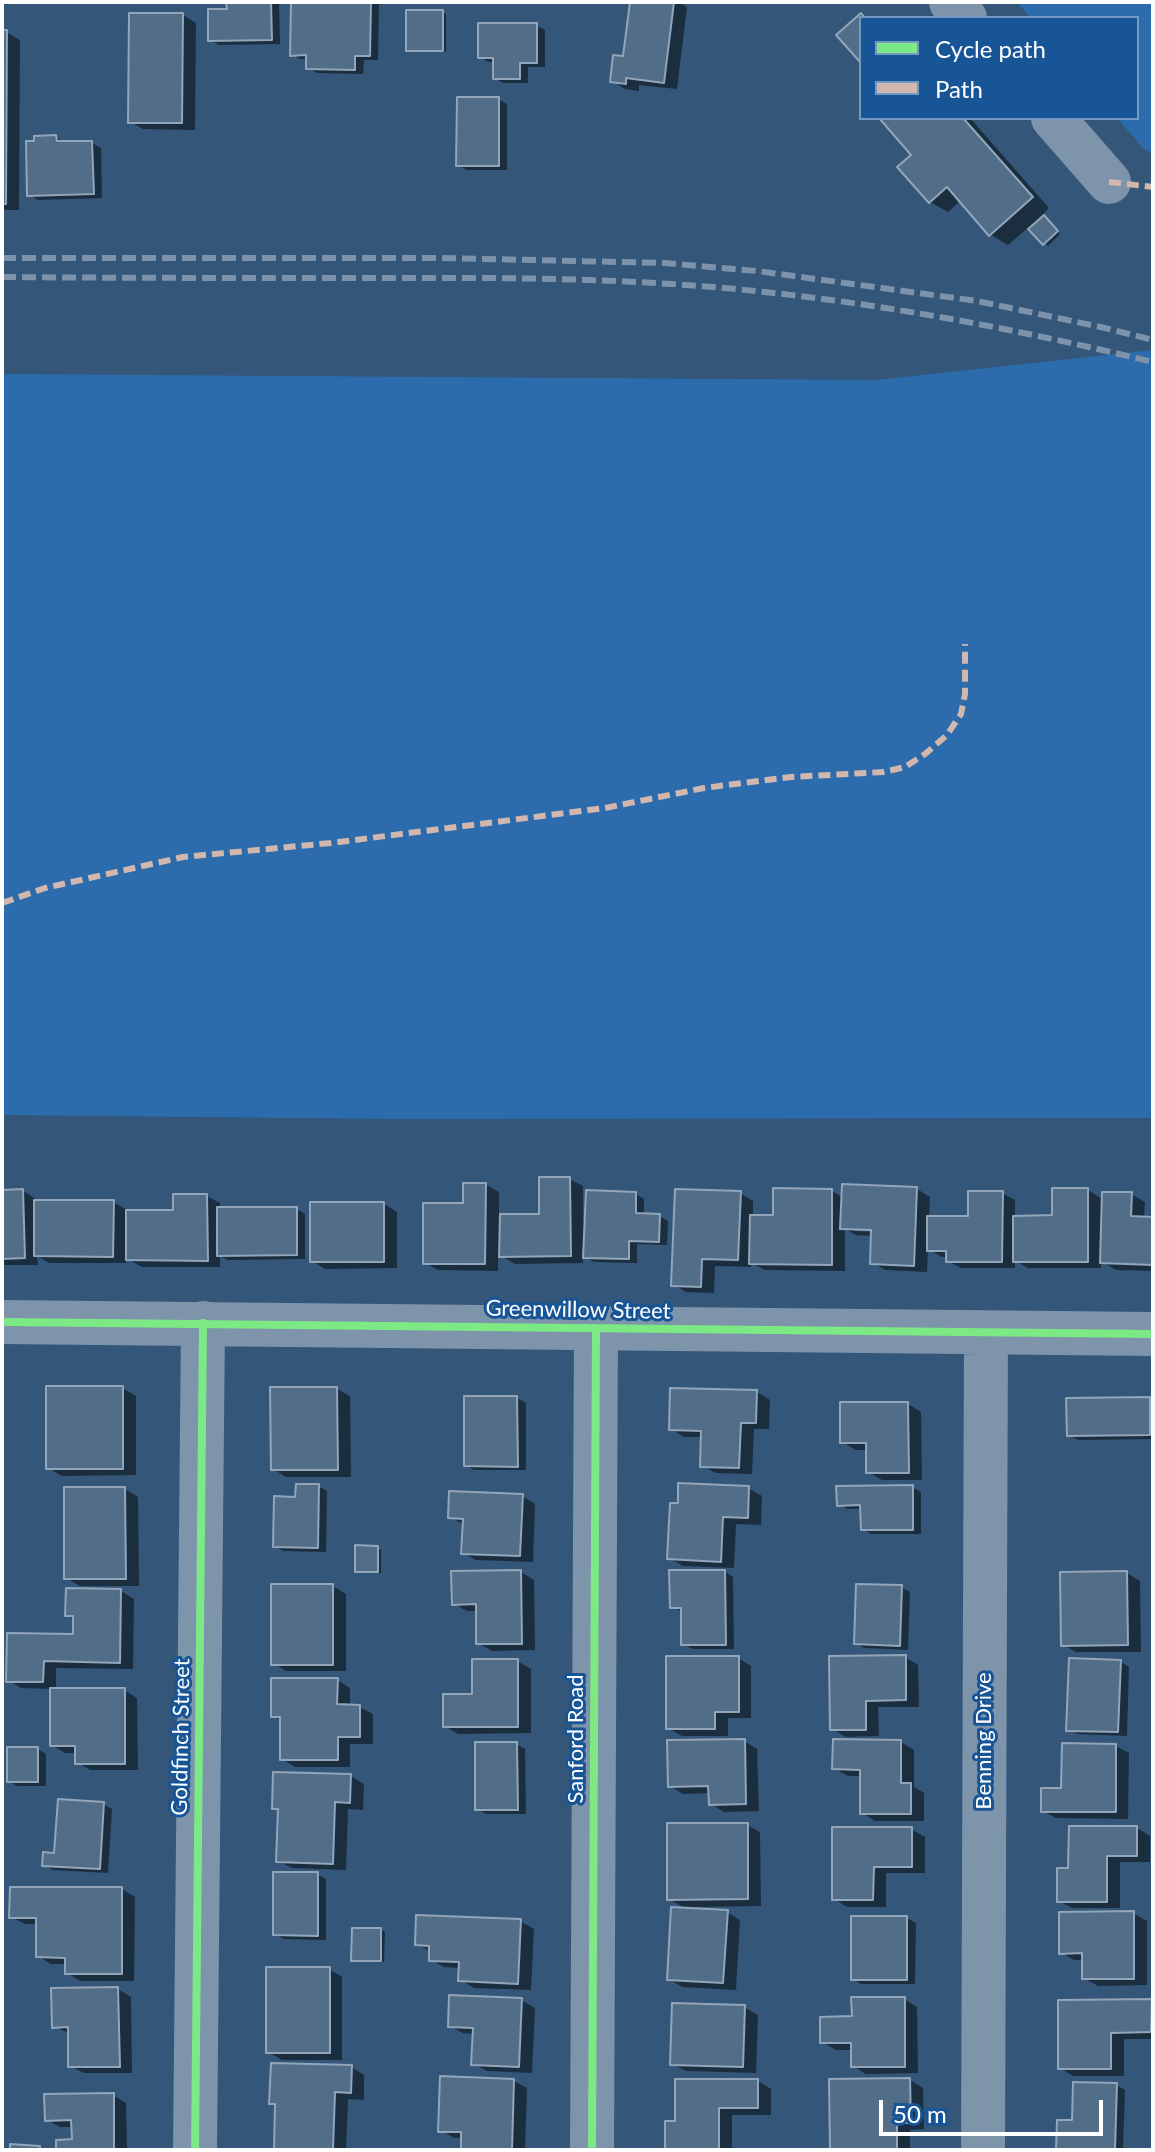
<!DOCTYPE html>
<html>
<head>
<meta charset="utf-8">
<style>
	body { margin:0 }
	#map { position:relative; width:1155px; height:2152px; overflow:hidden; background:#345679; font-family:Lato,sans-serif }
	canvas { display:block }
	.frame { position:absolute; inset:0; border:4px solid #fff; pointer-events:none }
	.legend { position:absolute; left:859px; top:16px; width:280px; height:104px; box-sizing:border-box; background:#175596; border:2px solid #7499c0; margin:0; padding:10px 14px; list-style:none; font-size:24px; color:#fff }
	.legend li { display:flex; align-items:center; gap:16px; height:40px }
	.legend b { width:40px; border:2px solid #7499c0 }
	.scale { position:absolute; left:879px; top:2100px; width:224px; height:36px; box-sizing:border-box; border:4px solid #fff; border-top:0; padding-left:10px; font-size:24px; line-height:28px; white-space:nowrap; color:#fff; -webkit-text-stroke:6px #175596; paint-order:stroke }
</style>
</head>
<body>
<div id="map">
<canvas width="1155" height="2152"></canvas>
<div class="frame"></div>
<ul class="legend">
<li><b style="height:10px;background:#7ce984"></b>Cycle path</li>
<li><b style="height:10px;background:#d1b7ad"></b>Path</li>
</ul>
<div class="scale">50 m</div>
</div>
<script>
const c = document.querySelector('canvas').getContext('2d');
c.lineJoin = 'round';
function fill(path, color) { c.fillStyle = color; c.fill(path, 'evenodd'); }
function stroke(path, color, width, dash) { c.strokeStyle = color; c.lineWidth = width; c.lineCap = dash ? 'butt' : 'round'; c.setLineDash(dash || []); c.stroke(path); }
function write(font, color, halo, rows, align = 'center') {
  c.font = font + ' Lato,sans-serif'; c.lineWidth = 6; c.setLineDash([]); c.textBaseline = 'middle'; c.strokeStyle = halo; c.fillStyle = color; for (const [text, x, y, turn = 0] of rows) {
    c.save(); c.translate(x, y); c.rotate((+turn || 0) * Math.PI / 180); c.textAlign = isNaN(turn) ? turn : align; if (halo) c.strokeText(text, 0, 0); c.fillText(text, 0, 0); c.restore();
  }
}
fill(new Path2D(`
	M1017 2H1153V153L1144 149 1117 118H1137V18H1031Z
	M1153 350V1118L396 1119 2 1115V374L876 380Z`), '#2c6cac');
fill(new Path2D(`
	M228 2H279L280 44 219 45 210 40 229 11Z
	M293 2H379L378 60H364L363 74 317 73 308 68V59H300L292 54Z
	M632 2H678L687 7 677 89 639 85V91L625 89 612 81 625 58Z
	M442 12 446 14V52H411L408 50Z
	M183 15 196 23 195 130 143 129 130 122Z
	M536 25 545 30V67H528V83H503L495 78V62H488L480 57Z
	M2 32H6L20 40 19 210H2Z
	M498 99 507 104V170H467L458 165Z
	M882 118H970L1049 208 1041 216 1047 220 1060 234 1048 246 1029 227 1008 245 991 235 961 200 948 212 930 202 914 155Z
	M56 137 64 142 92 143 101 148 102 198 38 200 29 195Z
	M569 1179 583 1186V1220H587L636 1194 644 1199V1216H659L668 1221 667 1245 637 1244V1263L594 1262 583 1256V1263L515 1264 498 1254V1271L438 1270 425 1263 465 1205 485 1184 499 1192V1216H541Z
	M917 1189 930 1197 929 1218H970L1002 1193 1015 1200V1218L1054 1217 1088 1190 1104 1200 1131 1194 1145 1202 1144 1218 1153 1219V1271L1116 1270 1101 1261V1268H1028L1015 1261V1268H961L948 1261V1257H942L928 1249 927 1272 886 1270 872 1263 873 1236 856 1235 845 1229V1271L765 1270 751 1263V1267L715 1266 714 1293 686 1292 673 1284 740 1193 753 1201V1217H775L832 1191 844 1198ZM854 1227 881 1228V1232L854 1231Z
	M23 1191 36 1199V1202H113L127 1210 175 1212 207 1196 220 1203V1209H297L305 1214V1259L228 1260 220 1256V1267H142L126 1258V1263H49L37 1256 38 1265H2V1192Z
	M384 1204 397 1212V1268L325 1269 312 1261Z
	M122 1388 136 1396V1475L62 1476 48 1468Z
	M337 1389 350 1396 351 1477H286L273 1469Z
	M757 1392 770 1400 769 1429H754L752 1474 716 1473 702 1466 703 1437H684L671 1429Z
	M517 1398 526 1403V1470H474L466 1465Z
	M1149 1399 1153 1401V1439L1078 1440 1069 1435Z
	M908 1404 921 1412 922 1480H882L868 1472V1450H856L842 1442Z
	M318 1486 327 1491 326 1552 283 1551 275 1546 297 1499Z
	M912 1487 921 1492V1534H871L863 1529 862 1509H847L839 1504Z
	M748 1488 762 1496 761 1525 736 1524 734 1568 683 1566 669 1558Z
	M125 1489 138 1497 139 1586H80L66 1578Z
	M522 1496 535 1504 533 1562 476 1560 463 1553 464 1525 450 1517Z
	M377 1548 381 1550V1573H361L357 1571Z
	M521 1572 534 1580 535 1650 492 1651 478 1643V1611H467L454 1604Z
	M725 1572 733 1577 734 1649H692L683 1644V1612L672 1607Z
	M1127 1573 1140 1581 1141 1652H1076L1063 1645Z
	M333 1586 346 1594V1671H286L273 1663Z
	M901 1587 910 1592 908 1650 864 1648 856 1643Z
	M121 1591 134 1599 133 1669 56 1668V1690H124L137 1698 138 1770H90L77 1762V1753H65L52 1745V1689L21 1688 8 1680 75 1636V1620L67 1615Z
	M905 1657 918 1665 919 1707H878L879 1736 846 1737 832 1729Z
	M738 1658 751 1666V1718H728V1736H682L668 1728Z
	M517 1661 531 1669V1733L458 1734 445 1726 474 1696Z
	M1121 1662 1129 1667 1127 1736 1077 1734 1068 1729Z
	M337 1680 350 1688V1707H359L373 1714V1744H350V1767H295L282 1759V1721L273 1716Z
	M744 1741 757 1749 759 1811 724 1812 711 1804 710 1793 683 1794 670 1786Z
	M901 1742 914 1750V1787L924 1793V1821H875L862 1813V1776H848L834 1768Z
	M516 1744 525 1749 526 1814H486L477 1809Z
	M1116 1746 1129 1753 1128 1819 1056 1818 1043 1811 1063 1790Z
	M38 1749 46 1754V1786H17L9 1781Z
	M351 1776 364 1784 363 1810 348 1809 346 1870 292 1868 278 1861 280 1811 274 1808Z
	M103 1804 112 1809 108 1873 53 1870 44 1865 56 1855Z
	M747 1825 760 1832 761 1906 693 1907V1910L727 1912 740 1920 736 1990 682 1987 669 1979 688 1910 669 1899Z
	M1137 1828 1150 1836V1862H1120V1908H1072L1059 1901 1070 1870Z
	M911 1829 925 1837V1873H886V1907H847L834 1899Z
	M317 1874 326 1879V1940L284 1939 275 1934Z
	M122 1889 135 1897 134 1981H80L67 1973V1964H51L38 1956V1924H25L11 1917Z
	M1133 1913 1147 1921V1985L1098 1986 1084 1978V1960H1074L1061 1953Z
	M907 1918 916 1923 915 1984H861L853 1979Z
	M520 1921 534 1929 531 1990 474 1988 461 1980V1968L444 1967 431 1960V1952L417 1944Z
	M381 1930 385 1932 384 1962H357L354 1960Z
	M329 1969 342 1977V2060H282L268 2052Z
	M118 1989 131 1997 132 2073H84L70 2066V2034L54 2026Z
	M904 1999 917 2007 918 2073 866 2074 853 2066V2050H836L822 2042 854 2018Z
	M521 2000 535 2008 532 2073 487 2071 474 2064 475 2034 463 2033 450 2026Z
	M1151 2001 1153 2003V2039H1124V2076H1073L1060 2068Z
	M744 2007 758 2015 756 2073 686 2071 672 2064Z
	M351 2067 364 2075V2100L348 2099 346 2150H276L277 2107 272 2103Z
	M910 2080 923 2088 924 2129 910 2130V2150H832Z
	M514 2081 527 2088 525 2150H463V2138H454L441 2130Z
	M758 2081 771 2089V2115H732V2150H667L677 2123Z
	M1116 2085 1125 2090 1123 2150H1058L1074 2123Z
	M113 2095 126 2103 127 2150H58L74 2141 73 2127H60L47 2120Z`), '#0007');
const building = new Path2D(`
	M226 2H271L272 40 208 41V9H227Z
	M291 2H371L370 56H355V70L306 69V55L290 56Z
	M630 2H674L664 83 626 78V84L610 82 613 55 623 56Z
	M406 10H443V51H406Z
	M129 13H183L182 123H128Z
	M861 13 865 18H861V63L836 35Z
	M478 23H537V63H520V79H493V58H478Z
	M2 30H7L6 204H2Z
	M457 97H499V166H456Z
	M879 118H963L1033 197 989 236 947 187 929 203 897 167 911 155Z
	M56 135 57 141H92L94 194 27 196 26 141H34V136Z
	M1044 215 1058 231 1043 245 1028 229Z
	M539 1177H570L571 1256 499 1257 500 1214H539Z
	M463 1183H486L485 1264H423V1203H463Z
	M842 1184 917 1187 914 1266 870 1264 871 1230 840 1229Z
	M773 1188 832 1189V1265L749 1264 750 1215H773Z
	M1052 1188H1088V1262H1013V1216L1052 1215Z
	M23 1189 25 1258 2 1259V1190Z
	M675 1189 741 1191 738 1260 702 1259 701 1287 671 1286Z
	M586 1190 636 1192V1213L660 1214 659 1242 629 1241V1259L583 1258Z
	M968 1191H1003L1002 1262H946V1251H927V1216H968Z
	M1102 1192H1132L1131 1216 1153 1217V1265L1100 1263Z
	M173 1194H207L208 1261 126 1260V1210H173Z
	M34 1200H114L113 1257 34 1256Z
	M310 1202H384V1262H310Z
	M217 1207H297V1255L217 1256Z
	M46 1386H123V1469H46Z
	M270 1387H337L338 1470H271Z
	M670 1388 757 1390 756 1423H741L739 1468 700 1467 701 1431 669 1430Z
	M464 1396H517L518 1467 464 1466Z
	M1150 1397V1435L1067 1436 1066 1398Z
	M840 1402H908L909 1473H866V1443H840Z
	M678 1483 749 1486 748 1518 723 1517 721 1562 667 1559 670 1503H678Z
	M296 1484H319L318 1548 273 1547 274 1496 295 1497Z
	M913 1485V1530H861L860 1505 837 1506 836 1486Z
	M64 1487H125L126 1579H64Z
	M449 1491 523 1494 520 1556 461 1554 463 1519 448 1518Z
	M355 1545 378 1546V1572H355Z
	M521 1570 522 1644H476V1604L452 1605 451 1571Z
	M669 1570H725L726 1645H681V1608H670Z
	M1127 1571 1128 1645 1061 1646 1060 1572Z
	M271 1584H333V1665H271Z
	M856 1584 902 1585 900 1646 854 1644Z
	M66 1588 121 1589 120 1663 44 1661 43 1682H6L7 1633 73 1634V1616H65Z
	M906 1655V1700L866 1701V1730H830L829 1656Z
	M666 1656H739V1712H715V1729H666Z
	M1069 1658 1121 1660 1118 1732 1066 1731Z
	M472 1659H518V1727H443V1694H472Z
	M271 1678H338L337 1704 360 1705V1737H338V1760H280V1717H271Z
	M50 1688H125V1764H75V1746H50Z
	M745 1739 746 1804 709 1805 708 1786 668 1787 667 1740Z
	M833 1739 901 1740V1783H911V1814H860V1770L832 1769Z
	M475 1742H517L518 1810H475Z
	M1062 1743 1116 1744V1812H1041V1788H1061Z
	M7 1747H38V1782H7Z
	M273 1772 351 1774 350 1803 335 1802 333 1864 276 1862 278 1809H272Z
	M58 1799 104 1802 100 1869 42 1866 43 1852 54 1853Z
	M667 1823H748V1899L667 1900Z
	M1069 1826H1137V1856H1107V1902H1057V1868H1068Z
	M832 1827H912V1867H874L873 1900H832Z
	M273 1872H318V1936L273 1935Z
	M10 1887H122V1974H65V1958L36 1957V1918H9Z
	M671 1907 728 1910 723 1983 667 1980Z
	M1134 1911V1979H1082V1953L1059 1954V1912Z
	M416 1915 521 1919 518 1984 458 1981 459 1962 429 1961V1946L415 1945Z
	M851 1916H907V1980H851Z
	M352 1928H381V1961H351Z
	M266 1967H330V2053H266Z
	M118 1987 120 2067H68V2027L52 2028 51 1988Z
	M449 1995 522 1998 519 2067 471 2065 473 2028 448 2027Z
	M851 1997H905V2067H851V2043H820V2017L852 2016Z
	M1152 1999 1151 2032 1111 2033V2069H1058V2000Z
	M672 2003 745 2005 743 2067 670 2065Z
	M271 2063 352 2065 351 2093 335 2092 333 2150H274L275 2104H269Z
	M440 2076 514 2079 512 2150H461V2132H438Z
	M910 2078 911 2123H897V2150H830L829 2079Z
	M675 2079H758V2108H719V2150H665V2121H675Z
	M1073 2082 1117 2083 1115 2150H1056L1057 2120H1072Z
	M114 2093V2150H56V2140L72 2139 71 2120 45 2121 44 2094Z
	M10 2144 40 2146V2150H10Z`);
fill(building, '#516d88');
stroke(building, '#92a5b9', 2);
stroke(new Path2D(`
	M951 2 965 18
	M1053 118 1109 182
	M2 1322 1153 1334
	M195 2150 203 1323
	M592 2150 596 1328
	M983 2150 986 1333`), '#7d94ab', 44);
stroke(new Path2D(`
	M2 258H442L665 263 757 271 977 301 1105 328 1153 340
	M2 277C121 278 239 278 358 278 450 278 543 277 635 282 810 290 983 321 1153 362`), '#7d93ab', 6, [14, 6]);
stroke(new Path2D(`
	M1109 182 1153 187
	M2 903 45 888 183 857 331 843 605 808 704 788 791 777 884 772 905 767 925 754 947 735 961 714 965 694V644`), '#d1b7ad', 6, [12, 6]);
stroke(new Path2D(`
	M2 1322 1153 1334
	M195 2150 203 1323
	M592 2150 596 1328`), '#7ce984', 8);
write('22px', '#fff', '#175596', [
	["Greenwillow Street",578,1310,1],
	["Goldfinch Street",181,1737,-89],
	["Sanford Road",576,1739,-90],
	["Benning Drive",984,1741,-90]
]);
</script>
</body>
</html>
